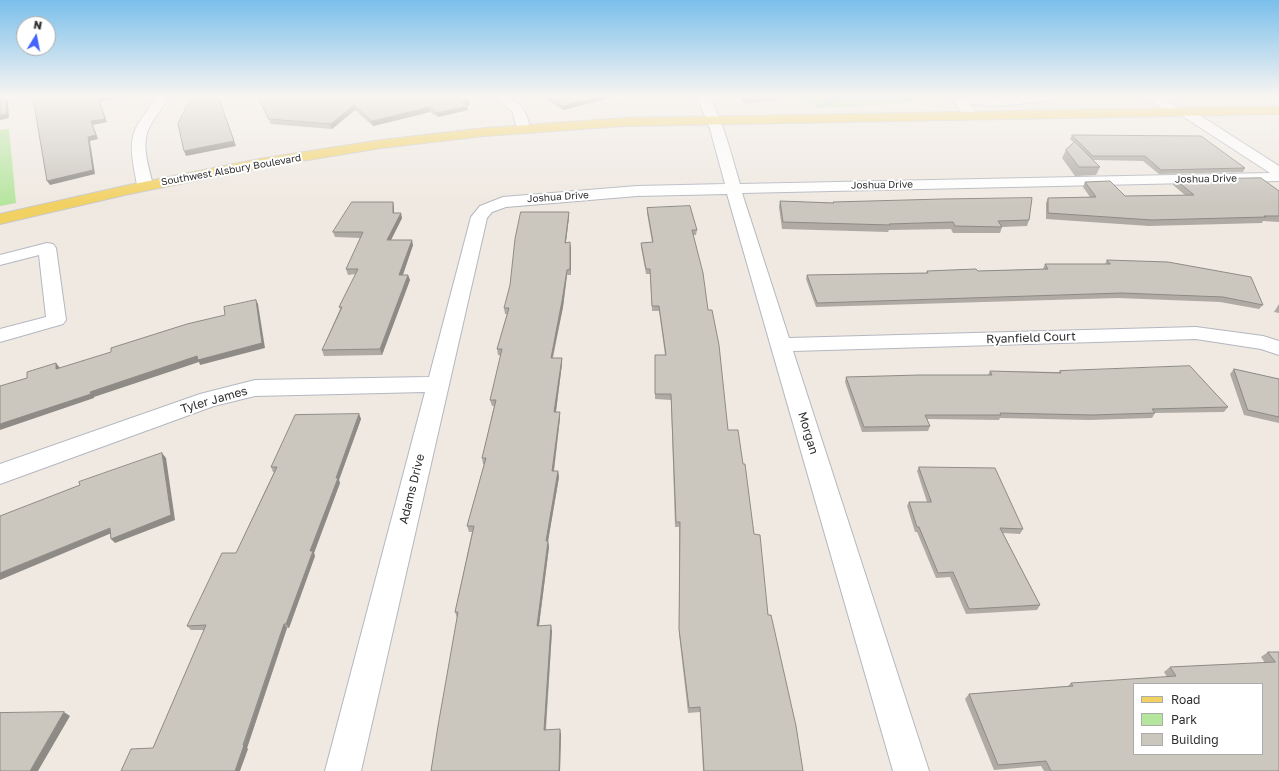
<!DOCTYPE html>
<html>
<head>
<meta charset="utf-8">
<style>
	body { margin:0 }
	#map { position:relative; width:1279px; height:771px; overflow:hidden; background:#efe9e1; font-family:"Golos Text",sans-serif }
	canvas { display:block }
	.legend { position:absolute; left:1133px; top:683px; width:130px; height:72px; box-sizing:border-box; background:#fff; border:1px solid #ababab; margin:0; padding:5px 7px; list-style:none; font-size:12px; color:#2e2e2e }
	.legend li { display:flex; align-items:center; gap:8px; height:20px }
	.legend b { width:20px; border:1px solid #ababab }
	.north { position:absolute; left:16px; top:16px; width:40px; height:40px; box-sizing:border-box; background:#fff; border:1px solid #ababab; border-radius:50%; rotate:10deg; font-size:11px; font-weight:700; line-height:16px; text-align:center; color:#2e2e2e }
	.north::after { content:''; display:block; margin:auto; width:14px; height:18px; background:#4264fb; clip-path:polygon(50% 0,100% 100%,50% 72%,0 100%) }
</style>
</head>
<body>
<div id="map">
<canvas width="1279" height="771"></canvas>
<ul class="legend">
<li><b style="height:5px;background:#f2d163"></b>Road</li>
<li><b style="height:11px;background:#b6e59e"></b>Park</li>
<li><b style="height:11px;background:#cbc7bf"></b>Building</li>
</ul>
<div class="north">N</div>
</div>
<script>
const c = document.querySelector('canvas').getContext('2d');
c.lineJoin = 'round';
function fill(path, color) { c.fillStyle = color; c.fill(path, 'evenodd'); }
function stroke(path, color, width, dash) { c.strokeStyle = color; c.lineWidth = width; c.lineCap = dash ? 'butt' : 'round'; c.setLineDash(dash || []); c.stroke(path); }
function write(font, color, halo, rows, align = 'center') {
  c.font = font + ' "Golos Text",sans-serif'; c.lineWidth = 4; c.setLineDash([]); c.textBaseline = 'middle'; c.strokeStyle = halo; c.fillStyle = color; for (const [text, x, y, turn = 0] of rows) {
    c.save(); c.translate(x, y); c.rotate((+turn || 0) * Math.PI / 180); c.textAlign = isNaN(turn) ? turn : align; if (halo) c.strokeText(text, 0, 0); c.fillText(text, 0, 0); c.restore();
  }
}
fill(new Path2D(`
	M807 96H959L893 104 819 108 803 100Z
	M9 129 16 203 0 206V130Z`), '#b6e59e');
fill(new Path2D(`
	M844 96H849L821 107 817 106Z`), '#75cff0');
const minor = new Path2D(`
	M0 96H20L18 99 0 102Z
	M155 96H167C164 108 156 115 150 126 140 144 149 167 153 185L150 188 145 190 140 188 137 185C134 166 127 143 137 126 143 115 151 108 155 96Z
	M493 96C515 93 527 108 530 129L528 132H518L512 111Z
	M697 96H709C724 123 731 154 740 184L1270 173 1181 115H1172L1148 99 1146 96H1160L1181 109H1190L1279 166V181L742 193 789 338 1196 327 1263 336 1279 341V355L1261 349 1196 339 793 351 929 771H893L727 194 637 196 506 207 492 212 487 218 361 771H325L425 392 255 396 214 406 0 484V464L200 394 255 380 429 377 471 217 480 206 503 197 637 186 725 184 710 129Z
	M968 96 1000 98 1023 96H1057L1055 99 1051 100 1000 106 970 104 978 115 977 118C966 120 960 111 955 103L957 100Z
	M47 243 53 244 56 248 66 320 63 324 0 342V329L46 317 39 255 0 265V255Z`);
const major = new Path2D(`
	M1279 106V114L624 126 485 136 381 148 259 168 129 194 0 224V214L129 185 259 159 381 140 485 128 624 118Z`);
stroke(minor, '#b4b7c1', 2);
stroke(major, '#c9c9c9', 2);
fill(minor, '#fff');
fill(major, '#f2d163');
fill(new Path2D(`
	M258 96H463L470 105H467L468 110 438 117 430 112 373 126 355 110 332 129 271 124Z
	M540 96H618L563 110Z
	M738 96H773L775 98V101L744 104Z
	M1072 135 1245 168 1243 172 1159 174 1143 161 1093 160 1100 167 1096 175 1075 176 1062 158 1066 150 1074 143 1070 139Z
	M1176 180 1279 191V222L1263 221 1262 223 1149 226 1046 219V203L1048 198 1090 197 1083 187 1085 182 1125 196 1185 195 1173 185Z
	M780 201 833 203V202L1029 220 1027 226 1002 227 1000 233H953L951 229 889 230 888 232 782 229 779 207Z
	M394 207V213L402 218 391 240 413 245 403 275H408L410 280 382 355 324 356 322 350 340 309 339 307 356 274 348 275 346 269 361 238 335 237 333 232Z
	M647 208 697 230 696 235H693L708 310 728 430 754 534 768 615 803 771H703L700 712 688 713 679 634V527H675L671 400 655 399V355H665L659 311H652L650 274H646L641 247V243L652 242 647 213Z
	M569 212V217L566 243 570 242 571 275H567L563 307 553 358H562V364L556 412H560V418L554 471H558L559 477 548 541 549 547 539 626 552 631 546 730 561 734 560 771H431L457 618 455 612 472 532H469L467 526 484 464H483L482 458 494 406H492L490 400 501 356 498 355 497 349 507 314H505L504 308Z
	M1107 260 1263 305 1259 309 1220 302 1118 298 816 307 806 279 807 275 926 273 927 271H978L1043 269 1045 264H1105Z
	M1279 304V313L1274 312Z
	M1234 369 1279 379V423L1244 415 1230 374Z
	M990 371 1059 372 1060 371 1228 407 1224 412 1155 413 1152 418 1089 420 1000 418 999 420 927 419 930 426 928 431 862 432 845 382 846 377 988 375Z
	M359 414 361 419 339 480 340 483 314 553 315 556 289 628H287L247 748 248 749 153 748 204 630H191L187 626 236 553 274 472H273L271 467Z
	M919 467 1023 529 1020 534 1003 533 1040 605 1037 610 966 614 950 577 936 578 917 532H915L907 506 909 502H927L917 471Z
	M1268 652H1279V771H1044L1041 766 994 770 965 699 969 694 1068 686 1071 683 1167 677 1164 672 1170 667 1265 663 1261 657Z`), '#afaba4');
fill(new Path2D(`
	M111 96H126V97L100 102 107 122 93 125 98 139 90 141 95 174 50 185 47 181 88 137 91 121 98 98Z
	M218 96 236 146 186 156 184 151Z
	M603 96H618L563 110 562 106Z
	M6 98 8 102 9 118 0 120V115Z
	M469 100 470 105 463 106 462 102Z
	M354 105 355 110 332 129 331 124Z
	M467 106 468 110 438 117 437 113Z
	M430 107V112L373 126 372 121Z
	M393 202 394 207V218L393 213Z
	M569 212V217L565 248V243Z
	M401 213 402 218 388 246 387 240Z
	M412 240 413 245 401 280 399 275Z
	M570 242 571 248V275L570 269Z
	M567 270V275L563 307 551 364V358Z
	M408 275 410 280 382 355 380 349Z
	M256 300 258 304 265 348 200 365 199 362 94 397V398L0 430V424L90 392Z
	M562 358V364L555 418 554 412Z
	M56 363 60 368V374L56 369Z
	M560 412V418L553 477 552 471Z
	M359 414 361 419 339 480 340 483 314 553 315 556 289 628 286 624 310 551Z
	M162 453 166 458 175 520 115 543 111 539Z
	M558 471 559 477 547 547 546 541Z
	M110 528 114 532 0 580V573Z
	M548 541 549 547 538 632 537 626Z
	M284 624 287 628 247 748 248 749 240 771H235Z
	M551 625 552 631 545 735 544 730Z
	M64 712 70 716 38 771H30Z
	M560 729 561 734 560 771H559Z`), '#8e8b86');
const building = new Path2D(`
	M48 96H111L98 98 105 119 91 121 96 135 88 137 93 170 47 181 33 98Z
	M192 96H218L234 141 184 151 178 124Z
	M258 96H463L469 100 462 102 467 106 437 113 430 107 372 121 354 105 331 124 269 119Z
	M546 96H603L562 106Z
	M741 96H773L775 98 744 100Z
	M6 98 7 114 0 115V99Z
	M1072 135 1201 136 1245 168 1161 170 1145 156H1093Z
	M1075 142 1100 167H1079L1066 150Z
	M1261 178 1279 191V216H1264L1266 217 1152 220 1048 213V198L1096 197 1085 182 1110 181 1125 196 1194 195 1176 180Z
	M1032 198 1029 220 998 221 1002 227 955 226 953 222 889 224 890 225 783 222 780 201 834 203 833 202 942 199Z
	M352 202H393V213H401L387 240H412L399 275H408L380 349 322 350 342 307H339L358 269H346L363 232H333Z
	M690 206 697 230H692L703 273 708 310H712L719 345 728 430H738L743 464H745L754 534 760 535 768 615H771L796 726 803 771H704L700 707 689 708 679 629 680 522H676L671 394H655V355H666L659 306H652L650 269H646L641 243 653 242 647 208Z
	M521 212H569L565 243 570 242V269L567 270 562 301 551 358H562L554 412H560L552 471H558L546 541H548L537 626 551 625 544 730 560 729 559 771H431L438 726 458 612H455L474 526H467L486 458H482L496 400H490L502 349H497L509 308H504L510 285 515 239Z
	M1107 260 1168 262 1251 277 1263 305 1223 297 1121 293 817 303 807 275 928 273 927 271 976 269 978 271 1048 269 1045 264H1110Z
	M256 300 262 343 198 360 197 356 90 392 91 394 0 424V386L27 378V372L56 363V369L111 352V348L187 324 225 315 224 307Z
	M1190 366 1228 407 1152 409 1155 413 1092 415 1000 413 1001 415H925L930 426 864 427 846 377 919 375H992L990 371 1061 373 1060 371Z
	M1234 369 1279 379V417L1248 410Z
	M359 414 336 478H338L310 551H313L286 624H284L243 745H244L235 771H121L131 749 153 748 206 625 187 626 222 553H236L277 467H271L295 415Z
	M162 453 171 515 111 539 110 528 0 573V516L80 485 79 482Z
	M919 467 995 468 1023 529 1000 528 1040 605 969 609 953 572 938 573 919 527H917L909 502H931Z
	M1268 652H1279V771H1051L1046 761 998 765 969 694 1073 686 1071 683 1176 676 1170 667 1275 662ZM1134 684H1262V754H1134Z
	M64 712 30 771H0V713Z`);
fill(building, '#cbc7bf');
stroke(building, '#8e8b86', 1);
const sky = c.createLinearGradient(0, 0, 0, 204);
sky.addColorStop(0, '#7abfeb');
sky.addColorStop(0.47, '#f8f5f2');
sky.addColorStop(1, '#f8f5f200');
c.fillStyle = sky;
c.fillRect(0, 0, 1279, 204);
write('10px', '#2e2e2e', '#fff', [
	["Southwest Alsbury Boulevard",231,170,-10],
	["Joshua Drive",1206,179,-1],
	["Joshua Drive",882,185,-1],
	["Joshua Drive",558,197,-4]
]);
write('12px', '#2e2e2e', '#fff', [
	["Ryanfield Court",1031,338,-2],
	["Tyler James",214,400,-16],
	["Morgan",808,433,73],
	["Adams Drive",412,489,-76]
]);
</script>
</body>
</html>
